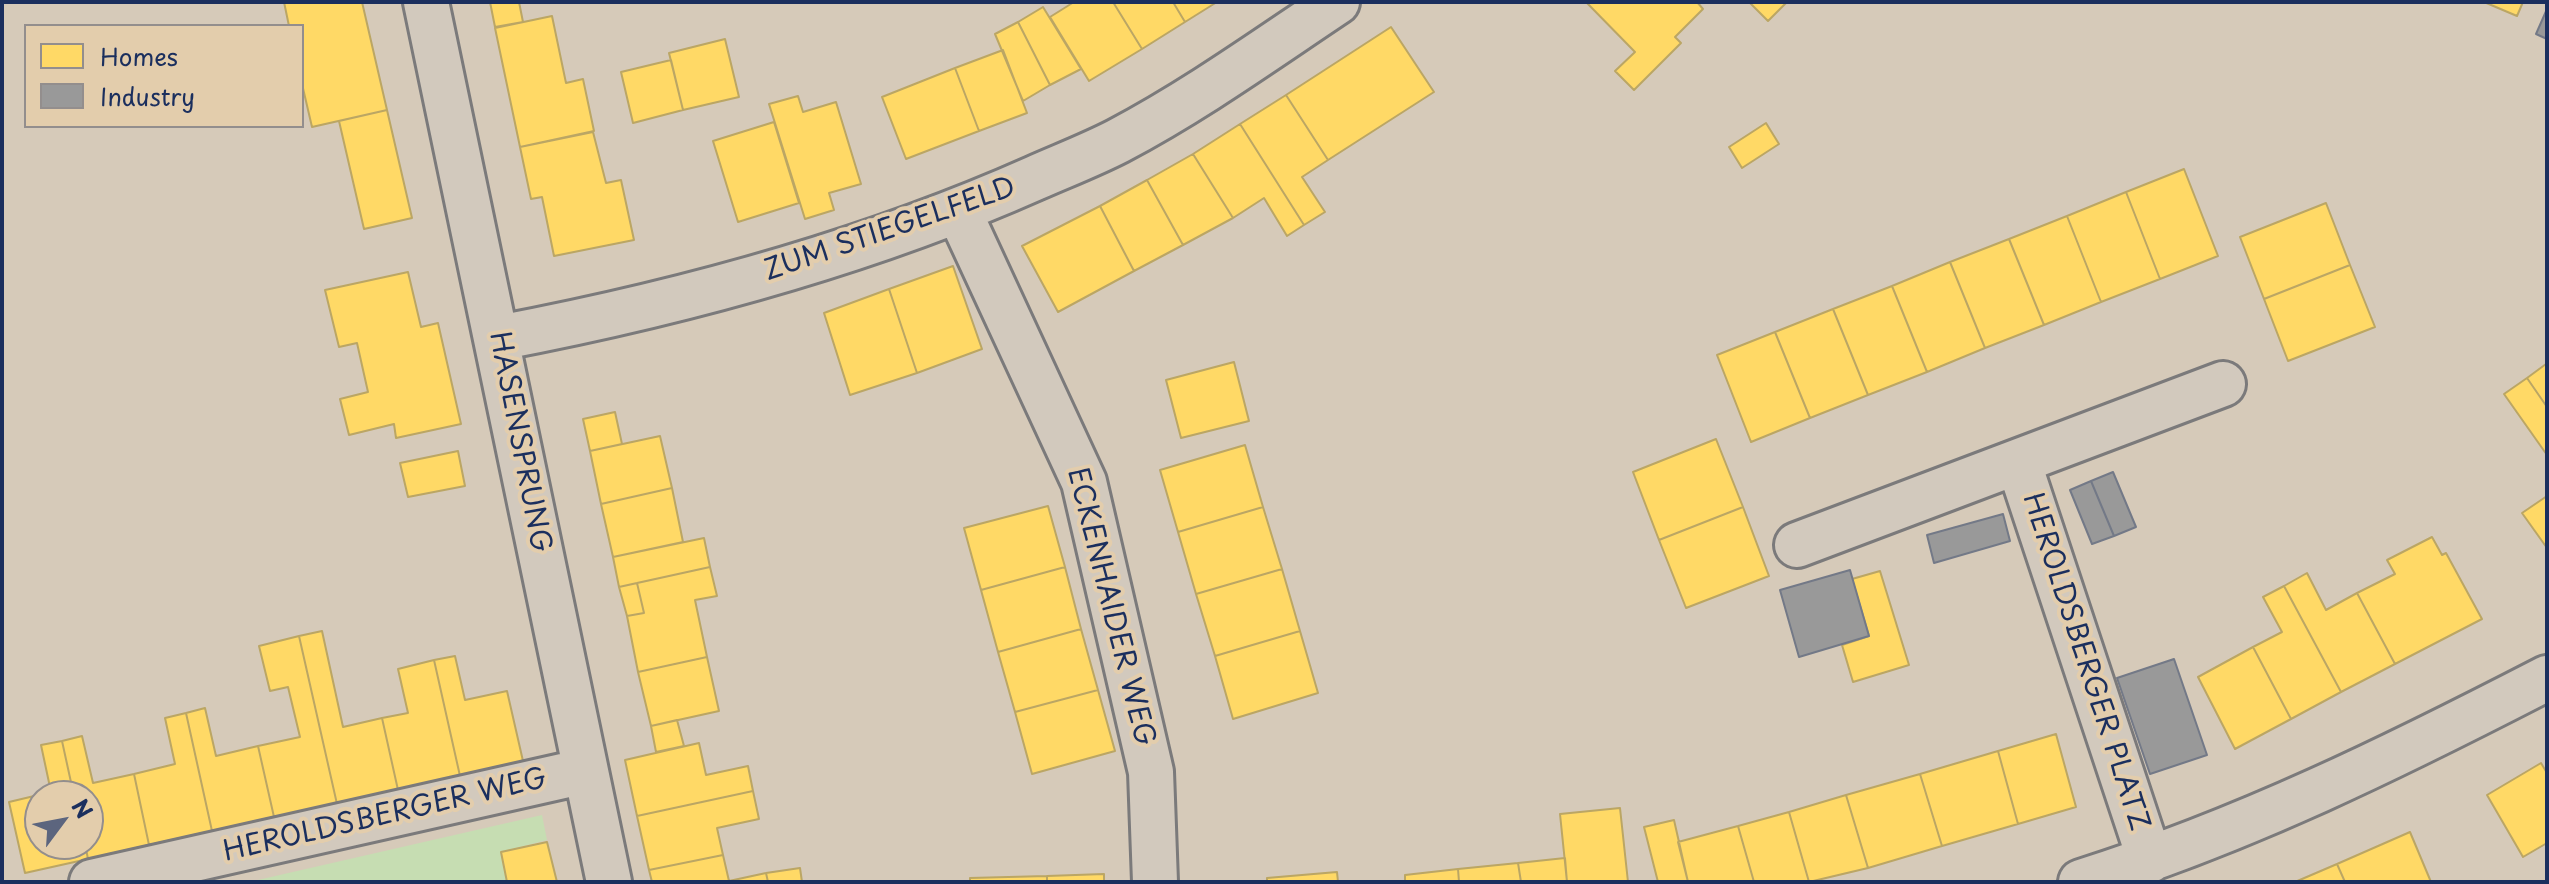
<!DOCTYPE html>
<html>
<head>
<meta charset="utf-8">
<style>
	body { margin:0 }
	#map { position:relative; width:2549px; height:884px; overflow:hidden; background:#d6cab9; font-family:"Playpen Sans",sans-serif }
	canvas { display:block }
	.frame { position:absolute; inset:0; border:4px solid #1b2f5e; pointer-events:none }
	.legend { position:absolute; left:24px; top:24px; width:280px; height:104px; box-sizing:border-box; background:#e3cdac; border:2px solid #938e8d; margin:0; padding:10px 14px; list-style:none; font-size:24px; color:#1b2f5e }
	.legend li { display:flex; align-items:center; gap:16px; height:40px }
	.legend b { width:40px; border:2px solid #938e8d }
	.north { position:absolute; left:24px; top:780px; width:80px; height:80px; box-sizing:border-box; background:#e3cdac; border:2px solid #938e8d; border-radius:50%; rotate:58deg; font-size:22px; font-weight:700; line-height:32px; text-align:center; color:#1b2f5e }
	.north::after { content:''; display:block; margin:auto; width:28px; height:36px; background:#5c657e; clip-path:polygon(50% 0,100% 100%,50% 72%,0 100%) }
</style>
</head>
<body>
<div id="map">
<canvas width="2549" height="884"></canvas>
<div class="frame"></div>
<ul class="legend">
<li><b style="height:22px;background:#ffd966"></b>Homes</li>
<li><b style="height:22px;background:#999"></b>Industry</li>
</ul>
<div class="north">N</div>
</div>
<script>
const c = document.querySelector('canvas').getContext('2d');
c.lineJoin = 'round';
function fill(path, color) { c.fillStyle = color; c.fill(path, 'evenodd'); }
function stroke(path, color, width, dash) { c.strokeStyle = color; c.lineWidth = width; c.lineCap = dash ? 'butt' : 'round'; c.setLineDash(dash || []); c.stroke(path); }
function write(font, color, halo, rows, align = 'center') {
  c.font = font + ' "Playpen Sans",sans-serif'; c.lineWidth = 8; c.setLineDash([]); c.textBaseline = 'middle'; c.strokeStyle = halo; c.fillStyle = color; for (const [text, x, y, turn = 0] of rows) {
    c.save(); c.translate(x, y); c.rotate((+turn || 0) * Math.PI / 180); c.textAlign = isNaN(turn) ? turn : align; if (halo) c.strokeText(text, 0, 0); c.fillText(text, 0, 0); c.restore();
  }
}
fill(new Path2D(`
	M542 815 547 840 505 851 511 882H249Z`), '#c6ddb2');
const homes = new Path2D(`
	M284 2H362L387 110 312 127 302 84V26H289Z
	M490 2H519L523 22 495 27Z
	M1074 2H1113L1142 49 1089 81 1050 17Z
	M1113 2H1173L1185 22 1142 49Z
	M1173 2H1217L1185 22Z
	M1586 2H1697L1703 9 1675 37 1681 43 1634 90 1615 71 1635 52Z
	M1749 2H1787L1768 21Z
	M2484 2H2523L2517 16Z
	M1043 7 1081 69 1050 85 1018 22Z
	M552 16 566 83 583 79 594 131 520 147 495 28Z
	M1018 22 1050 85 1023 101 995 34Z
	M1391 27 1434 92 1328 160 1286 95Z
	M725 39 739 97 683 110 669 53Z
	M1003 50 1027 113 979 131 955 68Z
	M671 60 683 110 633 123 621 72Z
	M955 68 979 131 906 159 882 97Z
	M1286 95 1328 160 1302 177 1325 212 1304 225 1240 124Z
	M798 96 803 112 836 102 861 184 829 193 834 210 805 219 769 104Z
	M387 110 412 218 364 229 339 121Z
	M774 122 799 203 738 222 713 141Z
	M1766 123 1779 144 1742 168 1729 147Z
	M1240 124 1304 225 1287 236 1264 198 1233 218 1193 154Z
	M593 132 606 183 621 180 634 240 554 256 542 197 531 199 520 147Z
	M1193 154 1233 218 1183 245 1147 180Z
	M2184 169 2218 256 2160 279 2126 192Z
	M1147 180 1183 245 1134 271 1100 206Z
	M2126 192 2160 279 2101 302 2067 216Z
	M2326 203 2350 265 2264 299 2240 237Z
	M1100 206 1134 271 1058 312 1022 246Z
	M2067 216 2101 302 2044 325 2009 239Z
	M2009 239 2044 325 1985 348 1950 262Z
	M1950 262 1985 348 1927 372 1892 286Z
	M2350 265 2375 327 2288 361 2264 299Z
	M953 266 982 349 917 373 889 289Z
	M408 272 421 327 438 323 461 424 396 438 394 424 349 435 340 399 368 392 357 343 339 347 325 290Z
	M1892 286 1927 372 1868 395 1833 309Z
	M889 289 917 373 850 395 824 313Z
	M1833 309 1868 395 1810 418 1775 332Z
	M1775 332 1810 418 1751 442 1717 355Z
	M1234 362 1249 421 1181 438 1166 380Z
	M2546 364 2547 365V407L2527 378Z
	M2527 378 2547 407V455L2504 394Z
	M615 412 622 444 590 451 583 419Z
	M660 436 672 488 601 504 590 451Z
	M1716 439 1743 507 1659 540 1633 472Z
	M1245 445 1263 507 1178 532 1160 470Z
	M458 451 465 486 408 497 400 463Z
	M672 488 683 542 613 557 601 504Z
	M2547 496V548L2522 513Z
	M1048 506 1065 567 981 590 964 528Z
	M1263 507 1282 569 1196 594 1178 532Z
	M1743 507 1769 576 1686 608 1659 540Z
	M2432 537 2442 555 2446 553 2482 619 2395 664 2357 593 2395 574 2387 560Z
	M704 538 710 567 619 587 613 557Z
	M710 567 717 596 695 600 707 657 638 672 627 616 644 613 637 583Z
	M1065 567 1081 629 998 652 981 590Z
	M1282 569 1300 631 1215 656 1196 594Z
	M1880 571 1909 665 1853 682 1842 645 1869 636 1852 579Z
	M2307 573 2326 610 2357 593 2395 664 2341 692 2284 586Z
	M637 583 644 613 627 616 619 587Z
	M2284 586 2341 692 2291 719 2253 647 2282 632 2263 597Z
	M1081 629 1098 690 1015 712 998 652Z
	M322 631 343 727 382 718 398 790 337 804 299 636Z
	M1300 631 1318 693 1233 719 1215 656Z
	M299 636 337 804 274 817 258 746 300 737 288 687 270 691 259 646Z
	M2253 647 2291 719 2235 749 2198 677Z
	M455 656 465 700 507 691 523 761 460 776 434 660Z
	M707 657 719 711 651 726 638 672Z
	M434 660 460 776 398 790 382 718 408 713 398 669Z
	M1098 690 1115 751 1032 774 1015 712Z
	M205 708 216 756 258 746 274 817 212 831 186 713Z
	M186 713 212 831 149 845 134 774 175 764 165 718Z
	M677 720 684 746 656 752 651 726Z
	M2056 734 2076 807 2018 824 1998 751Z
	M82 736 93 783 134 774 149 845 88 859 85 844H88V796H74L62 741Z
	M62 741 74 796H40V844H85L88 859 25 873 9 802 51 792 41 745Z
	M699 743 706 775 748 766 753 791 637 816 625 760Z
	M1998 751 2018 824 1942 846 1920 774Z
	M2541 763 2547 773V843L2523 857 2487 795Z
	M1920 774 1942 846 1868 868 1846 795Z
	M753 791 759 819 717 828 723 855 649 870 637 816Z
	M1846 795 1868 868 1809 882 1789 812Z
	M1620 808 1628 882H1567L1560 814Z
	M1789 812 1809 882H1754L1738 826Z
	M1674 820 1688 882H1658L1644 827Z
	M1738 826 1754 882H1688L1678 842Z
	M2410 832 2431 882H2345L2337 864Z
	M547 842 557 882H507L501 852Z
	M723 855 729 881 766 873 768 882H652L649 870Z
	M1565 858 1567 882H1521L1518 863Z
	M1518 863 1521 882H1459L1458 869Z
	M2337 864 2345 882H2295Z
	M800 868 802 882H768L766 873Z
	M1458 869 1459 882H1405V875Z
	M1337 872 1338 882H1267V878Z
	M1104 874V882H1047V876Z
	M1047 876V882H970V878Z`);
fill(homes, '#ffd966');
stroke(homes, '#bba664', 2);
const industry = new Path2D(`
	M2547 9V39L2536 34Z
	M2113 472 2136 527 2114 536 2091 481Z
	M2091 481 2114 536 2092 544 2070 490Z
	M2003 514 2010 541 1934 563 1927 535Z
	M1850 570 1869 636 1799 657 1780 590Z
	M2174 659 2207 755 2150 774 2117 678Z`);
fill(industry, '#999');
stroke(industry, '#737987', 2);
const street = new Path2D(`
	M426 2 609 882
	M959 212 1084 482 1151 772 1155 882
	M498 338C682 303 864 254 1035 178 1062 166 1091 155 1118 141 1194 101 1265 50 1337 2
	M2019 464 2150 860
	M1797 545 2223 384
	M92 882 585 771
	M2081 882C2244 831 2396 756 2547 678`);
stroke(street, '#7b7a7b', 50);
stroke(street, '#d2c9bd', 44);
write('28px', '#1b2f5e', '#e3cdac', [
	["ZUM STIEGELFELD",890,230,-19],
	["HASENSPRUNG",519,442,79],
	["ECKENHAIDER WEG",1110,607,76],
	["HEROLDSBERGER PLATZ",2085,662,72],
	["HEROLDSBERGER WEG",385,816,-13]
]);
</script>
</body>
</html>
